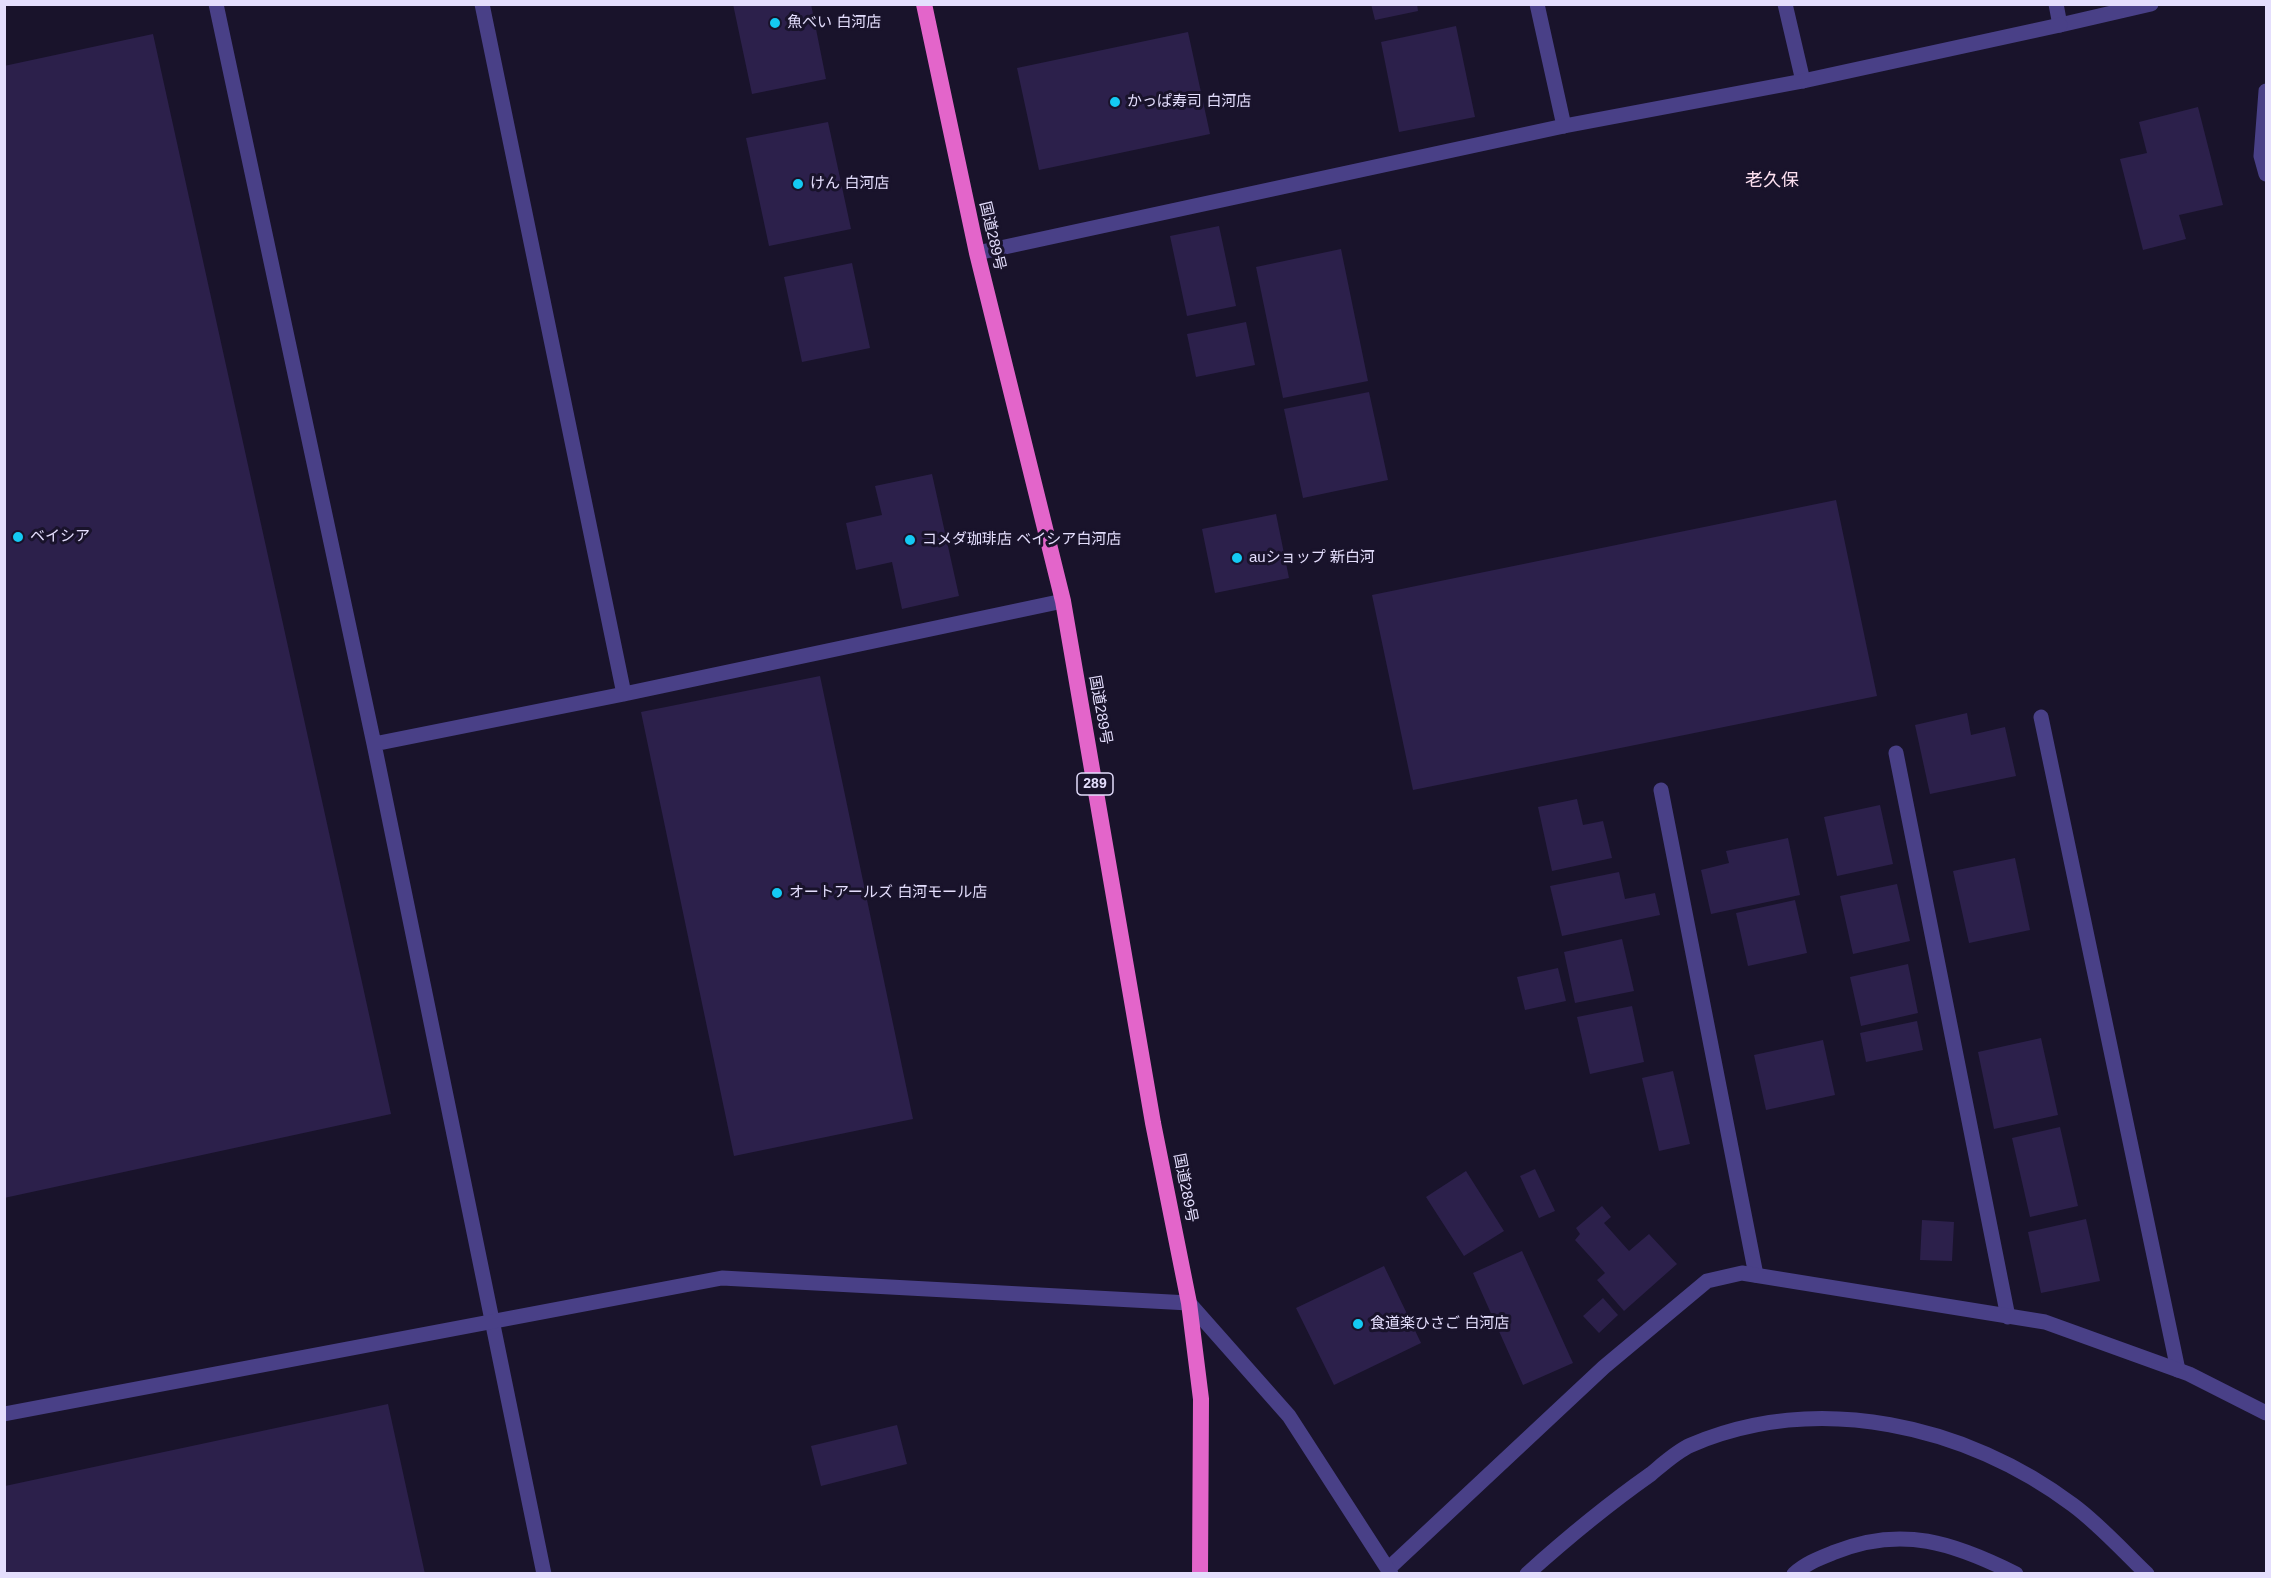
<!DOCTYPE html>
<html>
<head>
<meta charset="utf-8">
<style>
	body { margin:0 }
	#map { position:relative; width:2271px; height:1578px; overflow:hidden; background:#19132b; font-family:Helvetica,sans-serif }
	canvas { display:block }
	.frame { position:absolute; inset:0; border:6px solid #e4defd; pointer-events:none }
</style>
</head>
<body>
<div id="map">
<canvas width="2271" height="1578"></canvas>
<div class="frame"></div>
</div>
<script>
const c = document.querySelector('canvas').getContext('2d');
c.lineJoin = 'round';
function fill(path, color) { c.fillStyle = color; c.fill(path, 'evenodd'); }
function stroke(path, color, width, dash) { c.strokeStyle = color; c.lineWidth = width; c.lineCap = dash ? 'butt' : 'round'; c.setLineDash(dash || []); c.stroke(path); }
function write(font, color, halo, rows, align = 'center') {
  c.font = font + ' Helvetica,"Noto Sans JP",sans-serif'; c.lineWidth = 6; c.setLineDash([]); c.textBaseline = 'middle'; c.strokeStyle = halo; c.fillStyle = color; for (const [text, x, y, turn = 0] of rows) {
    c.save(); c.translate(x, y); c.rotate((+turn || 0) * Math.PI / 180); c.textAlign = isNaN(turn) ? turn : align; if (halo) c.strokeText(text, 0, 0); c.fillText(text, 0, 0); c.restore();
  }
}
fill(new Path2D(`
	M733 4H811L826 79 752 94Z
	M1371 4H1417L1418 11 1375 20Z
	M1456 26 1475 117 1399 132 1381 42Z
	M1188 32 1210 134 1039 170 1017 68Z
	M153 34 391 1114 4 1198V66Z
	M2198 107 2223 205 2179 215 2186 239 2143 250 2120 159 2147 153 2139 122Z
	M828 122 851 229 769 246 746 138Z
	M1219 226 1236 306 1187 316 1170 236Z
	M1341 249 1368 381 1283 398 1256 267Z
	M852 263 870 348 802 362 784 277Z
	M1246 322 1255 365 1196 377 1187 334Z
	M1369 392 1388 480 1303 498 1284 409Z
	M932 474 959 596 902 609 892 562 856 570 846 523 882 515 875 486Z
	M1836 500 1877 696 1413 790 1372 595Z
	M1276 514 1289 578 1215 593 1202 529Z
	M820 676 913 1119 734 1156 641 712Z
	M1967 713 1971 735 2005 727 2016 776 1930 794 1915 725Z
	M1577 799 1583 825 1603 821 1612 858 1552 871 1538 807Z
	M1880 805 1893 864 1837 876 1824 817Z
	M1788 838 1800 895 1711 914 1701 870 1729 863 1726 851Z
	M2015 858 2030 930 1969 943 1953 871Z
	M1619 872 1625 899 1655 893 1660 915 1562 936 1550 886Z
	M1897 884 1910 941 1853 954 1840 896Z
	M1795 900 1807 953 1748 966 1736 913Z
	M1622 939 1634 991 1575 1003 1564 952Z
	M1908 964 1918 1013 1861 1026 1850 977Z
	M1558 968 1566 1001 1525 1010 1517 977Z
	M1632 1006 1644 1062 1590 1074 1577 1017Z
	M1917 1021 1923 1050 1866 1062 1860 1033Z
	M2041 1038 2058 1115 1994 1129 1978 1052Z
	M1823 1040 1835 1095 1766 1110 1754 1055Z
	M1673 1071 1690 1144 1659 1151 1642 1078Z
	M2060 1127 2078 1206 2030 1217 2012 1138Z
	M1535 1169 1555 1211 1539 1218 1520 1176Z
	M1466 1171 1504 1231 1464 1256 1426 1197Z
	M1602 1206 1611 1217 1604 1223 1629 1251 1649 1234 1677 1264 1624 1311 1597 1280 1605 1273 1575 1240 1580 1234 1576 1228Z
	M2086 1219 2100 1281 2041 1293 2028 1232Z
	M1922 1220 1954 1222 1952 1261 1920 1260Z
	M1522 1251 1573 1363 1523 1385 1473 1273Z
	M1384 1266 1421 1343 1334 1385 1296 1308Z
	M1603 1298 1618 1315 1599 1333 1583 1316Z
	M388 1404 425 1574H5V1486Z
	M897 1425 907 1464 821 1486 811 1446Z`), '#2c204b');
stroke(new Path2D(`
	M216 4 374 744 544 1574
	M482 4 624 694
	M1537 4 1564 126
	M1785 4 1803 81
	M2041 717 2178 1370
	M374 744 624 694 1063 601
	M1896 753 2008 1317
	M1661 790 1756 1275
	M1527 1574C1567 1538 1607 1505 1651 1474 1663 1464 1677 1451 1691 1445 1818 1391 1967 1425 2073 1505 2100 1525 2123 1551 2147 1574
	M1794 1574C1806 1563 1820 1558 1835 1552 1902 1525 1954 1543 2016 1574`), '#494087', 15);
stroke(new Path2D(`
	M2056 4 2060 25 2151 4
	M2266 91 2261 156 2266 174
	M1388 1569 1604 1367 1707 1281 1742 1273 2045 1322 2189 1374 2266 1413`), '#494087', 15);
stroke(new Path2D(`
	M977 253 1564 126 1803 81 2060 25
	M4 1414 722 1278 1189 1303 1289 1416 1391 1574`), '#494087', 15);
stroke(new Path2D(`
	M924 4 977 253 1063 601 1153 1123 1189 1303 1201 1399 1200 1574`), '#e365ca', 16);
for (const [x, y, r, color] of [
	[775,23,6,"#14caf3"],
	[1115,102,6,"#14caf3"],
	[798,184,6,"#14caf3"],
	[18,537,6,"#14caf3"],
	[910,540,6,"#14caf3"],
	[1237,558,6,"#14caf3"],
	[777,893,6,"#14caf3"],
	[1358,1324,6,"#14caf3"]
]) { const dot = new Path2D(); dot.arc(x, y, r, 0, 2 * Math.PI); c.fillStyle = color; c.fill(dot); stroke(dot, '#19132b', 2); }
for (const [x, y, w] of [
	[1095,784,36]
]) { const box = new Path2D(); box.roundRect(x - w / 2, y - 11, w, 22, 4.5); c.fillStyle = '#19132b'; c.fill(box); stroke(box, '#e4defd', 1.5); }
write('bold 14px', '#e4defd', null, [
	["289",1095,784]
]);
write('15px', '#e4defd', '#19132b', [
	["魚べい 白河店",787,23],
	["かっぱ寿司 白河店",1127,102],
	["けん 白河店",810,184],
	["ベイシア",30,537],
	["コメダ珈琲店 ベイシア白河店",922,540],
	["auショップ 新白河",1249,558],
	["オートアールズ 白河モール店",789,893],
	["食道楽ひさご 白河店",1370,1324]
], 'left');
write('15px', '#e4defd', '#19132b', [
	["国道289号",992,236,77],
	["国道289号",1100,710,80],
	["国道289号",1185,1188,79]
]);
write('18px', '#fde0f0', '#19132b', [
	["老久保",1772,181]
]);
</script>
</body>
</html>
